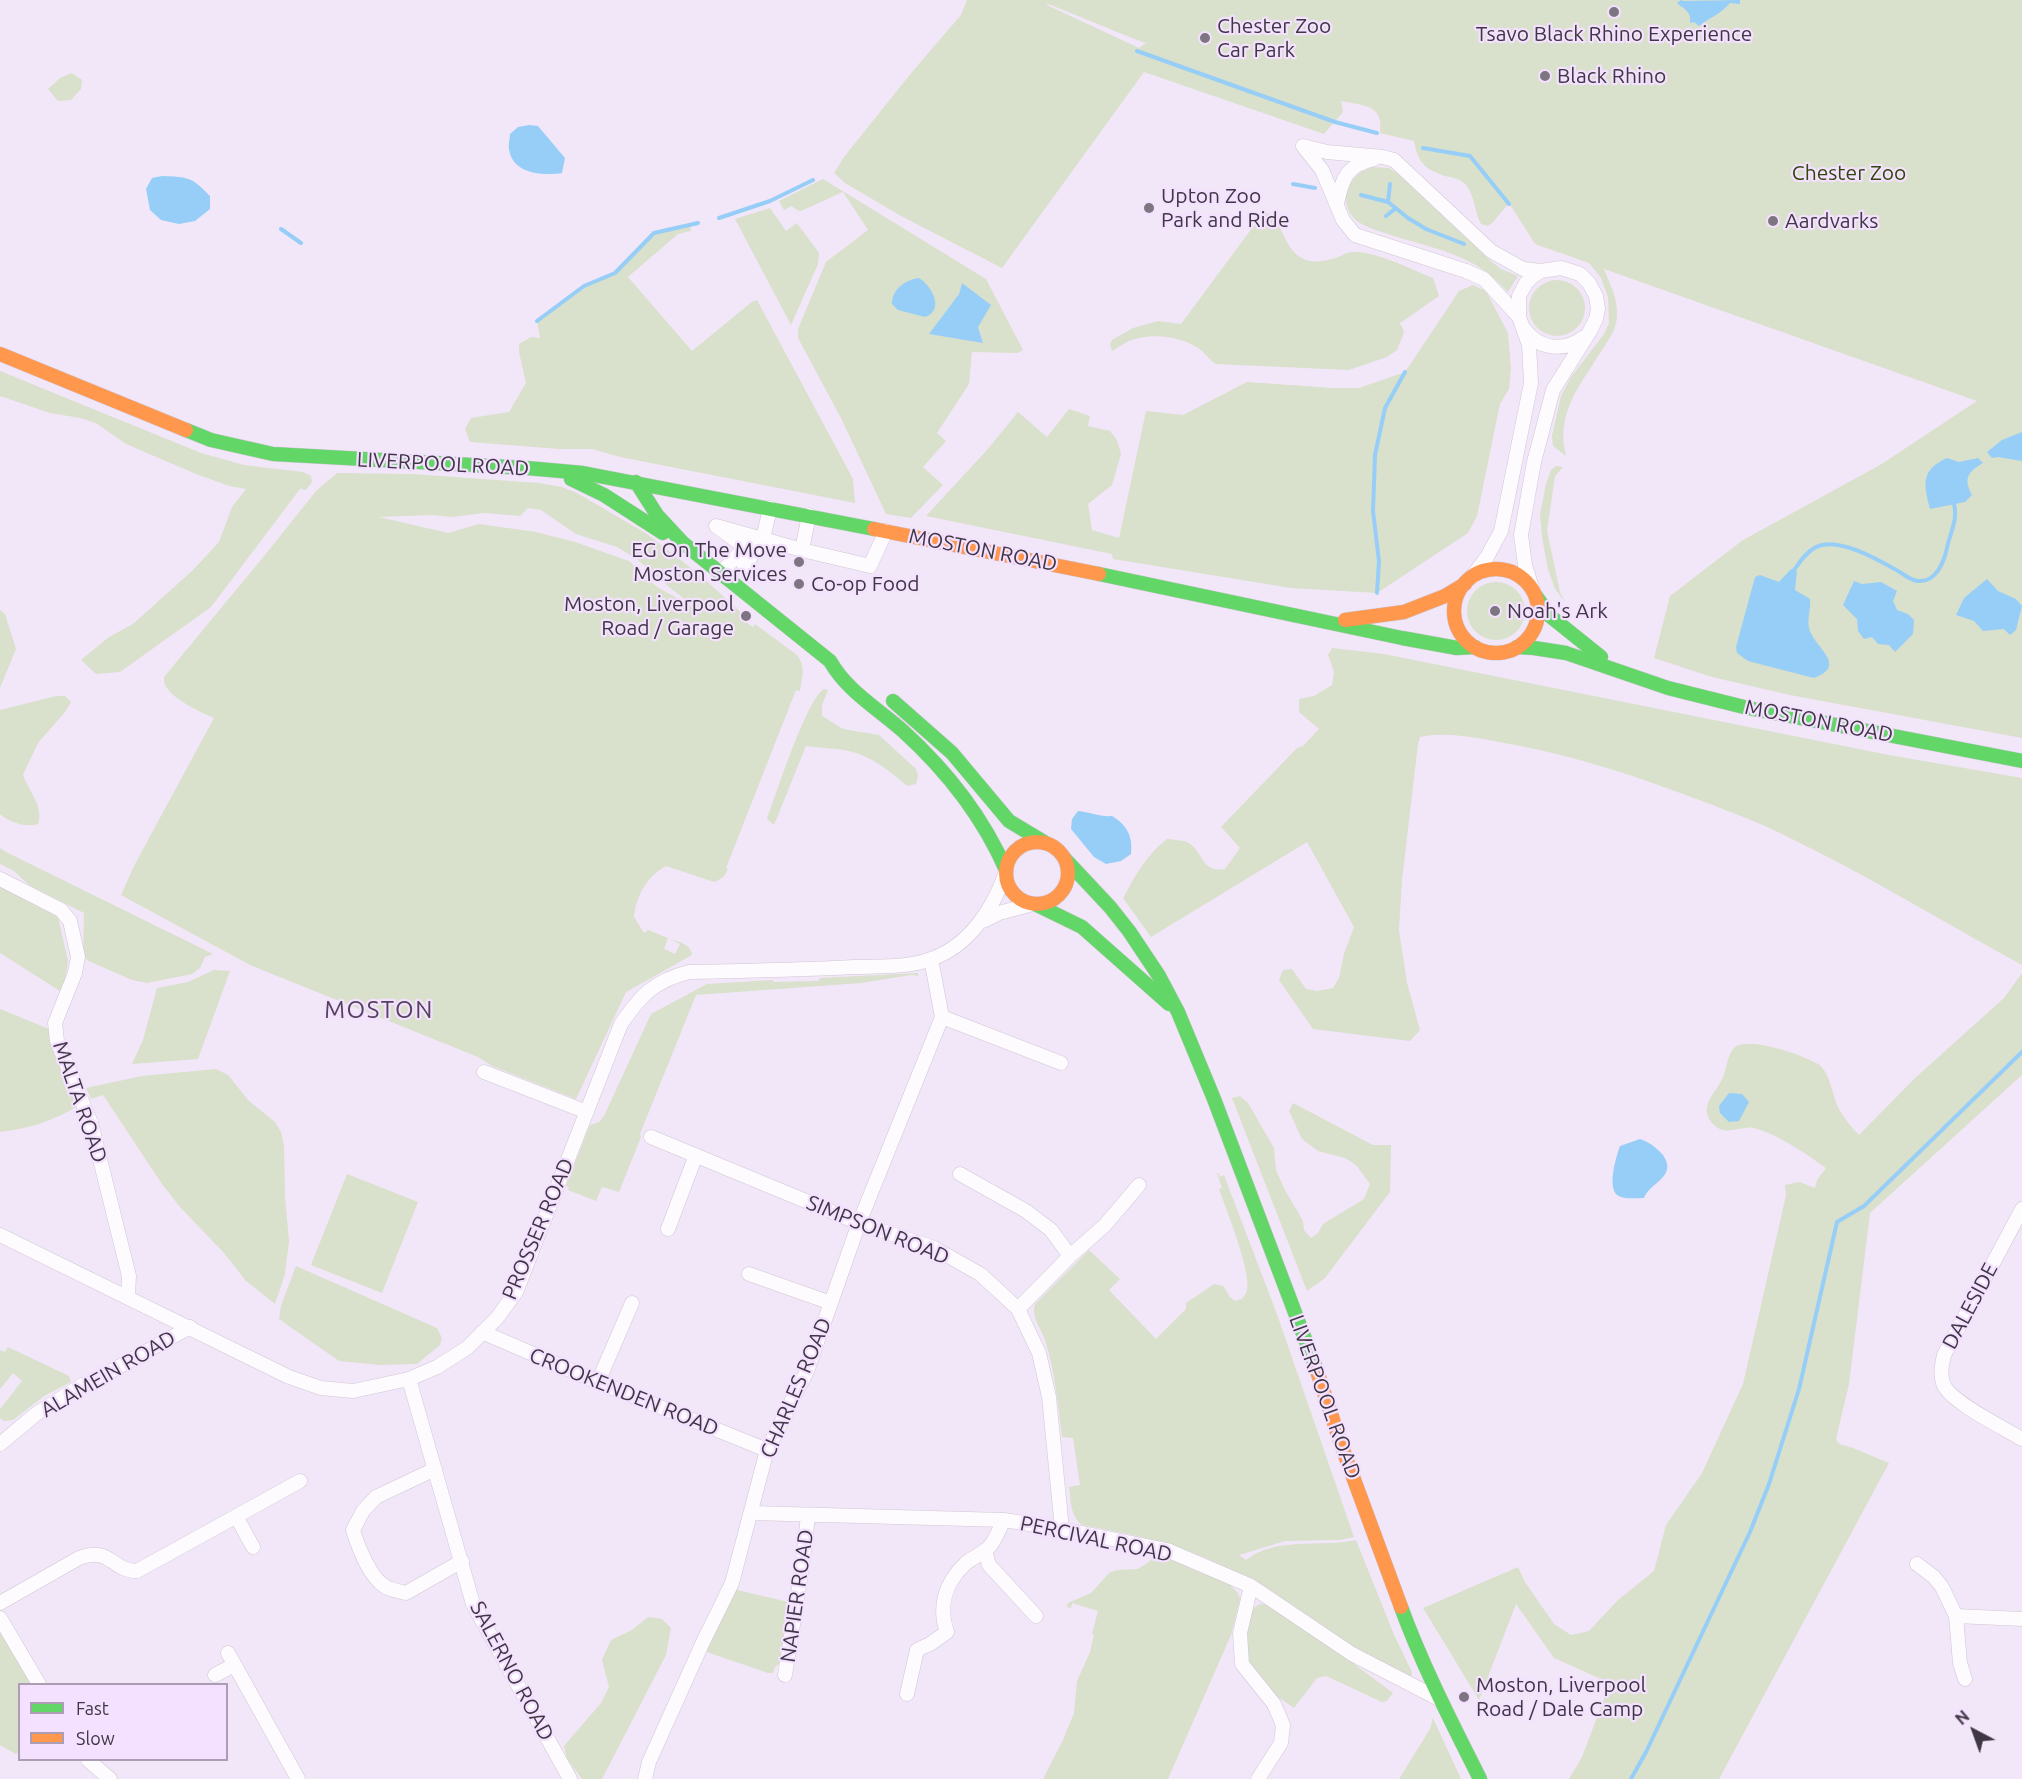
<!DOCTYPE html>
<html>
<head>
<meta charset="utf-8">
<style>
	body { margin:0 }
	#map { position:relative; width:2022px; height:1779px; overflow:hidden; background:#f2e7f8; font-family:Ubuntu,sans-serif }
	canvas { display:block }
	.legend { position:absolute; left:18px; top:1683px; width:210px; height:78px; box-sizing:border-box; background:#f4e0ff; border:2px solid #ac9cb4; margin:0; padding:8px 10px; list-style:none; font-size:18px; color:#3f3743 }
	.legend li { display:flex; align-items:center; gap:12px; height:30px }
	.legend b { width:30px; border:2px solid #ac9cb4 }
	.north { position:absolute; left:1944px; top:1701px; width:60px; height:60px; -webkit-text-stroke:4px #f4e0ff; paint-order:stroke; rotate:319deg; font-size:16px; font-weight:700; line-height:24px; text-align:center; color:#3f3743 }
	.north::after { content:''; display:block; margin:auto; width:21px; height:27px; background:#3f3743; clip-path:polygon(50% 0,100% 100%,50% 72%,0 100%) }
</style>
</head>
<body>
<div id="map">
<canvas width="2022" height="1779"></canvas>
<ul class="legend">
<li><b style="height:8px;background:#63d668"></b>Fast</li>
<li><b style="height:8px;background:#ff974d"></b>Slow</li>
</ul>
<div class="north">N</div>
</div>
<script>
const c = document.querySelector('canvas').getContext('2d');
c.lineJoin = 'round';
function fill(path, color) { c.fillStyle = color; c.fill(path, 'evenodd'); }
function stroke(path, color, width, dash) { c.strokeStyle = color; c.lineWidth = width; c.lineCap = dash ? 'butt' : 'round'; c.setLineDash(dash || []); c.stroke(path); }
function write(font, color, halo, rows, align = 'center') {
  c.font = font + ' Ubuntu,sans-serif'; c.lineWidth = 4.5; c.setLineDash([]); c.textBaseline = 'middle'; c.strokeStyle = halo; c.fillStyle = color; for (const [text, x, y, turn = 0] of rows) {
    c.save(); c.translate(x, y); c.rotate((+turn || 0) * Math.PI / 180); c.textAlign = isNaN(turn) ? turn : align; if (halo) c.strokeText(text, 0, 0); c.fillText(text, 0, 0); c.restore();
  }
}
fill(new Path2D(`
	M967 0H2022V738L1790 695 1712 677 1654 658 1670 596 1743 540 1880 465 1977 401 1604 269C1609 283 1617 296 1617 312 1618 327 1610 338 1602 350 1581 384 1555 413 1566 456L1553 446 1552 436 1561 396 1571 377 1604 334 1609 323 1608 297 1601 278 1589 263 1535 244 1509 203 1493 222 1488 226 1481 224C1474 211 1475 196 1466 185 1459 178 1454 178 1445 176 1424 169 1418 162 1414 141L1380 133C1384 104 1364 106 1341 101L1343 112 1324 134 1144 72 1002 268 901 216 845 183 834 173 844 157 912 72 961 15ZM1046 3 1132 38 1146 43 1139 48 1049 6Z
	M72 73 82 80 81 89 71 100 58 101 48 89 60 78Z
	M1371 167 1389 168 1398 174 1492 262 1501 269 1518 276 1508 292C1497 281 1486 270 1472 263 1448 250 1420 244 1394 236 1383 232 1370 229 1360 223 1350 217 1343 203 1347 192 1351 179 1358 172 1371 167Z
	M823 179 986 279 1023 350 1018 353 972 352 969 384 937 433 946 441 923 467 943 485 911 518 886 514 842 420 798 338V329L826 262 868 230 843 192 803 210 799 211 791 206 784 210 779 201ZM962 284 983 342 930 334 959 294Z
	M770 208 786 231 797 223 819 253 818 264 791 325 735 219Z
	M1264 212 1275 216C1287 242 1293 268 1328 260 1337 259 1345 252 1354 252 1375 251 1413 270 1433 278L1439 296 1399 324 1402 326 1404 333 1397 350 1387 357 1349 370 1216 364C1211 361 1207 356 1202 351 1184 336 1151 332 1129 341 1123 344 1118 347 1112 351L1110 345 1112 340 1133 328 1158 321 1181 324Z
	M690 226 691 231 678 234 628 277 692 351 753 301 757 300 853 479 855 503 620 457 592 449H559L470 442 465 429 471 418 509 412 526 383 519 352V344L531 337 540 338 537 321 584 286 615 273 654 233Z
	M1529 308a28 28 0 1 1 56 0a28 28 0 1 1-56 0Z
	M1473 285 1486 291 1508 333 1511 369 1509 389 1500 404 1477 516 1468 533 1377 593 1291 588 1113 559 1112 554 926 516 987 450 1018 412 1047 437 1069 409 1090 416 1088 426 1110 431 1117 440 1121 454 1112 485 1088 504 1092 530 1119 538 1146 411 1183 415 1247 382 1333 388H1359L1405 372 1459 291Z
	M0 371 201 453 244 465 303 472 311 476 312 482 306 490 300 489 211 607 120 672 96 674 81 660 109 637 133 624 192 571 219 542 232 507 246 489 229 486 196 474 126 444 96 423 80 418 50 413 0 396Z
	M1556 466 1563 467 1555 476 1547 531 1560 592 1565 602 1555 589 1548 569 1542 537 1540 514 1546 484 1551 470Z
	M337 473 412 474 539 483 562 487 577 493 647 534 700 575 748 619 746 622 753 627 755 624 797 655C806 667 802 678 800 691L796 690 726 868 728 869C725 877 721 879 714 882L666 866C647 876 636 896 634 917L644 933 648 930 668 938 664 949 675 954 680 944 670 939C679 942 691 944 692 955L626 992 576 1099 492 1066 478 1057 250 965 121 895 135 864 214 718C199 711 161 695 164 677L265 555 316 491ZM528 508 541 510 576 534 617 547 638 560 669 587 699 610 657 587 629 561 575 542 536 532 479 524 448 533 379 517 433 515 451 517 485 513 520 516Z
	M1467 611a29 29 0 1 1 58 0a29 29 0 1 1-58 0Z
	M0 610 5 614 16 649 0 688Z
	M1332 648 1384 654 1889 755 2022 778V965C1943 922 1867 875 1786 836 1759 822 1730 812 1702 801 1639 777 1576 756 1510 744 1481 739 1450 731 1420 737L1418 744 1402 880 1399 930 1407 983 1420 1030 1410 1041 1313 1029 1279 980 1283 970 1292 969 1306 989 1317 991 1333 988 1339 978 1344 954 1354 927 1307 842 1151 937 1123 898C1135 876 1147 854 1167 839 1173 840 1182 840 1187 842 1204 851 1200 873 1225 869L1240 848 1221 827 1297 748 1303 746 1319 729 1299 712V699L1314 696 1332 685 1334 672 1328 655Z
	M824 689 828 690 822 705V716L843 729 879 735 916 769 918 776 916 784 907 786C890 771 871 756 849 751 836 748 820 748 806 746L774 825 767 819C776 795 806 700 824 689Z
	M56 696H65L71 702 65 712 38 743 23 775C29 792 44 806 38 824 26 828 9 822 0 814V710Z
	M0 848 6 852 213 954 205 957 200 968 192 974 147 983 132 980 89 961 83 957 84 913 29 885 14 871 0 864Z
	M0 887 58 917 68 961 63 993 0 953Z
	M214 970 230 971 198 1059 132 1064 143 1040 157 988 188 982Z
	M918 973V976L911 975 861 983 696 995 640 1134 641 1137 619 1192 602 1187 596 1201 568 1190 569 1187 566 1186 590 1125 599 1122 604 1116 651 1014 707 984 772 980 774 982 818 981 821 978Z
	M2022 973V1075L1870 1213 1849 1384 1836 1439 1839 1444 1853 1448 1889 1463 1719 1779H1569L1582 1757 1610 1683 1554 1658 1516 1604 1479 1700 1423 1608 1518 1567 1525 1582 1554 1624 1571 1635 1589 1631 1618 1600 1654 1571 1666 1525 1702 1473 1743 1384 1782 1213 1786 1195 1785 1185 1799 1182 1815 1188 1817 1180 1826 1168C1805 1153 1779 1135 1754 1128 1741 1125 1726 1137 1714 1125 1696 1107 1716 1094 1723 1077 1727 1068 1727 1054 1735 1047 1748 1036 1804 1055 1818 1064 1831 1073 1832 1096 1839 1109 1845 1119 1851 1127 1859 1135L1914 1079 2004 998Z
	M0 1009 49 1029 81 1104C56 1120 29 1129 0 1132Z
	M216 1069 228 1075 249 1101 275 1122 281 1132 284 1146 285 1196 289 1241 285 1274 275 1304 246 1281 224 1253 180 1207 162 1184 103 1095 91 1099 86 1088 142 1076Z
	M1240 1096 1248 1103 1274 1148 1276 1170 1285 1190 1303 1221 1304 1230 1311 1238 1318 1233 1323 1224 1364 1199 1370 1184 1356 1165 1345 1158 1318 1151 1302 1139 1289 1111 1293 1103 1373 1145H1391L1390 1192 1325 1278 1307 1291 1232 1098Z
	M1217 1173H1218L1220 1177 1224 1175 1278 1317 1354 1537 1340 1540 1285 1541 1239 1555 1246 1560C1276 1536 1321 1548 1356 1540L1395 1637 1412 1672 1411 1679 1400 1683C1333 1632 1267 1581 1188 1551 1154 1538 1118 1532 1082 1525 1070 1516 1071 1501 1069 1487L1080 1485 1073 1438 1062 1437C1058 1405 1055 1371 1045 1340 1041 1328 1031 1317 1035 1304L1089 1250 1120 1279 1109 1290 1156 1339 1186 1309V1303L1214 1284 1223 1286 1230 1297 1235 1301 1242 1299C1244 1296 1246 1294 1247 1291 1252 1273 1226 1209 1219 1189L1222 1188Z
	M347 1174 418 1202 382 1293 311 1265Z
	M296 1266 437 1328 442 1338 440 1345 417 1364 380 1365 339 1361 279 1319 281 1306Z
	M8 1347 69 1376 71 1382 44 1396 13 1420 4 1421 0 1418V1409L22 1381 13 1373 0 1389V1350L5 1352Z
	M1156 1553 1196 1566 1232 1583 1231 1586 1238 1593 1240 1599 1231 1635 1168 1779H1043L1063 1740 1074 1713 1077 1681 1090 1652 1094 1635 1092 1634 1098 1611 1072 1603 1071 1608 1067 1607 1068 1603 1091 1593 1109 1573 1117 1570 1138 1569 1149 1562Z
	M733 1589 788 1602 780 1663 775 1667 773 1673H768L704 1651Z
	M1260 1604 1270 1605 1314 1634 1393 1693 1387 1701 1382 1702 1326 1676 1317 1678 1294 1708C1280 1698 1257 1685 1249 1668 1247 1665 1248 1658 1247 1654 1246 1638 1242 1613 1260 1604Z
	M648 1617 662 1619 671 1628 666 1655 602 1779H582L567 1759 564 1746 601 1703 609 1687 602 1660 611 1640 632 1630Z
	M0 1627 32 1684H20V1751L16 1754 0 1745Z
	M1433 1718 1461 1779H1399L1430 1729Z`), '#d9e0cb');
fill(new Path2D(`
	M1681 0 1684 1 1740 0V4L1730 3C1721 14 1709 18 1699 26L1694 22 1690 23C1692 12 1684 9 1677 3Z
	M529 125 538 126 565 158 562 173C543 176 512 174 509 149 508 145 510 139 510 134L518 127Z
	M162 176C188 177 192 177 210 196V209L195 221 179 224 161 220 150 210 146 189 152 178Z
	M919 278C932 286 945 310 925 317L898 310 892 304C892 289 905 280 919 278Z
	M962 283 991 305 978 327 983 343 929 334 959 294Z
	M2022 432V461L1998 457 1992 458 1987 452 2002 440Z
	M1947 458 1959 462 1978 458 1983 463C1968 472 1963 478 1972 495L1965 502 1930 509C1924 485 1920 470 1947 458Z
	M1791 569 1797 571 1795 590 1810 599C1811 609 1807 619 1809 628 1814 648 1849 665 1814 678L1748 661 1737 653 1736 647 1755 577 1760 575 1779 582Z
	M1987 579 1998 591 2016 599 2022 606 2016 630 2010 635 2004 629 1983 631 1974 621 1956 615 1964 598Z
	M1854 581 1862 584 1881 582 1897 591 1893 601 1897 610 1908 614 1914 620 1913 634 1895 652 1889 645 1878 644 1872 637 1864 639 1858 631 1857 619 1843 605Z
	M1078 811C1090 812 1100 817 1112 816 1127 825 1133 836 1131 854L1121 861 1106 864 1094 857 1071 829 1072 819Z
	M1729 1093 1742 1094 1749 1102 1739 1121 1729 1122 1720 1113 1719 1106Z
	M1640 1139C1649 1142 1657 1148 1663 1155 1678 1177 1650 1182 1644 1198 1636 1198 1622 1200 1616 1194 1608 1184 1616 1157 1620 1146Z`), '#97cef7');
stroke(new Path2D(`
	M1137 51 1335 122 1377 133
	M1423 148 1470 156 1509 204
	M1293 184 1315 188
	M1361 195 1388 202 1408 218 1426 229 1464 244
	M1388 202 1390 184
	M1386 216 1396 208
	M719 218 770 201 813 180
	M281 229 301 243
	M537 321 584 286 615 273 654 233 698 223
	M1794 570C1800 562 1806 552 1816 547 1838 536 1879 560 1898 571 1905 575 1911 581 1919 581 1936 582 1944 562 1947 548 1950 533 1958 520 1954 504
	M1377 593 1379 561 1373 511 1375 455 1385 408 1405 372
	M1631 1779 1646 1752 1750 1532 1769 1484 1799 1389 1837 1222 1864 1206 2022 1052`), '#97cef7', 4);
const street = new Path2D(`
	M1303 146 1322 170 1343 220 1355 235 1466 271 1484 279 1519 317
	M1303 146 1327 152 1383 157 1394 160 1491 251 1523 269 1541 271
	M1337 203C1343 177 1346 166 1374 159
	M1525 330C1540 350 1565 352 1584 337
	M809 515 802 550 870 566 886 531
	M744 567 763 539 770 508
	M720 574 745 547 716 526 802 550
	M1472 577 1487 557 1501 531 1531 383 1529 345 1519 317V296L1526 283 1533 276 1541 271 1561 268 1580 274 1589 283 1596 296 1598 309 1596 319 1590 331 1553 390 1534 462 1521 535 1525 565 1532 588
	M0 879 61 910 70 921 78 957 75 973 55 1023 57 1041 91 1123 129 1276 128 1296
	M983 921 999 913 1033 904
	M942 1017 1061 1063
	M484 1072 587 1112
	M651 1137 859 1223 934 1248 980 1274 1002 1294 1018 1309 1039 1353 1049 1397 1062 1529
	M960 1174 1026 1211 1051 1230 1070 1256
	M2022 1209 1944 1355C1942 1364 1940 1373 1943 1383 1948 1401 2004 1428 2022 1439
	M668 1229 696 1155
	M0 1235 289 1377 321 1388 353 1391 409 1379 437 1367 467 1348 497 1318 516 1292 621 1024C641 995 654 981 689 972 744 971 799 970 854 967 879 966 907 968 931 959 969 946 993 909 1006 872
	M749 1274 831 1303
	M1018 1309 1070 1256 1105 1225 1139 1185
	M482 1332 598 1382 767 1450
	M409 1379 473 1604 570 1779
	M598 1382 632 1303
	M0 1444 36 1414 82 1385 90 1383 190 1327
	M435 1469 376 1497 363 1511 353 1530C358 1546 369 1575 383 1585 389 1590 398 1591 406 1593L462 1561
	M751 1513 1004 1520 1062 1529 1167 1550 1251 1586 1352 1654 1439 1699
	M236 1516 253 1547
	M985 1550 989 1565 1036 1616
	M1917 1564 1934 1577 1942 1587 1956 1616 1960 1663 1965 1679
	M1251 1586 1240 1633 1242 1664 1274 1704 1283 1725 1281 1743 1258 1779
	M0 1603 79 1558C111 1546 111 1571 137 1571L300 1481
	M1956 1616 2022 1619
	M0 1618 39 1684
	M228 1653 298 1779
	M215 1675 234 1665
	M785 1675 802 1567 808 1516
	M907 1694 917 1650 930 1644 947 1632C938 1607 945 1583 965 1564 971 1558 981 1555 988 1548 995 1542 999 1529 1004 1520
	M88 1760 110 1779
	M645 1779 649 1762 703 1642 732 1583 767 1450 807 1371 859 1223 942 1017 931 959`);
const fast = new Path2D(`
	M186 430 211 440 273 454 527 468 583 473 874 529
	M571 479 604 495 663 533
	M636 482 657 515 683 543 830 661C847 691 877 708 903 731 947 771 982 815 1006 870
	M1099 574 1402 638 1457 648 1475 647
	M1536 596 1550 616 1601 657
	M1517 647 1534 648 1566 653 1668 688 1748 708 2022 761
	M893 701 952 753 1009 821 1044 842
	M1065 859 1110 907 1129 931 1159 976 1178 1012 1214 1099 1316 1368
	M1035 904 1082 927 1169 1004
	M1401 1607C1423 1667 1452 1723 1480 1779`);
const slow = new Path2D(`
	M0 354 186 430
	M874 529 1099 574
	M1454 611a42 42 0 1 1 84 0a42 42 0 1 1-84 0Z
	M1345 620 1404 612 1445 596 1465 584
	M1006 873a31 31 0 1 1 62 0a31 31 0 1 1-62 0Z
	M1316 1368 1342 1447 1401 1607`);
stroke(street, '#cfc6d4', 15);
stroke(fast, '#cfc6d4', 15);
stroke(slow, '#cfc6d4', 15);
stroke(street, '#fdfbfe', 14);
stroke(fast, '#63d668', 14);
stroke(slow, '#ff974d', 14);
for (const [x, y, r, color] of [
	[1614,12,6,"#7e7582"],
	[1205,38,6,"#7e7582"],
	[1545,76,6,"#7e7582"],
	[1149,208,6,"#7e7582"],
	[1773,221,6,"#7e7582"],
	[799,562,6,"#7e7582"],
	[799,584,6,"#7e7582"],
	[1495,611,6,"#7e7582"],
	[746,616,6,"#7e7582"],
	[1464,1697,6,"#7e7582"]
]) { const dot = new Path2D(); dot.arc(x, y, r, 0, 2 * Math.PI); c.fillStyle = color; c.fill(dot); stroke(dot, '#f4e0ff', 2); }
write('21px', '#3f3743', '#f4e0ff', [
	["Chester Zoo",1217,26],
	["Car Park",1217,50],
	["Tsavo Black Rhino Experience",1614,34,"center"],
	["Black Rhino",1557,76],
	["Upton Zoo",1161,196],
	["Park and Ride",1161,220],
	["Aardvarks",1785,221],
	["EG On The Move",787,550,"right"],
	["Moston Services",787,574,"right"],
	["Co-op Food",811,584],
	["Moston, Liverpool",734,604,"right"],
	["Road / Garage",734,628,"right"],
	["Noah's Ark",1507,611],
	["Moston, Liverpool",1476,1685],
	["Road / Dale Camp",1476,1709]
], 'left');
write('21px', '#32450a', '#f4e0ff', [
	["Chester Zoo",1849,173]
]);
write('21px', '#3f3743', '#f4e0ff', [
	["LIVERPOOL ROAD",443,464,3],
	["MOSTON ROAD",983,550,11],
	["MOSTON ROAD",1819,721,11],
	["MALTA ROAD",80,1102,71],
	["PROSSER ROAD",538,1229,-67],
	["SIMPSON ROAD",878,1230,22],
	["DALESIDE",1970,1306,-62],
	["ALAMEIN ROAD",108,1374,-30],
	["CHARLES ROAD",796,1388,-67],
	["CROOKENDEN ROAD",624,1392,22],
	["LIVERPOOL ROAD",1325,1397,70],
	["PERCIVAL ROAD",1096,1539,12],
	["NAPIER ROAD",797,1596,-82],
	["SALERNO ROAD",512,1671,62]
]);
c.letterSpacing = '1.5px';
write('24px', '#53435c', '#f4e0ff', [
	["MOSTON",379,1010]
]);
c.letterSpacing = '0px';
</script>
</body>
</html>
